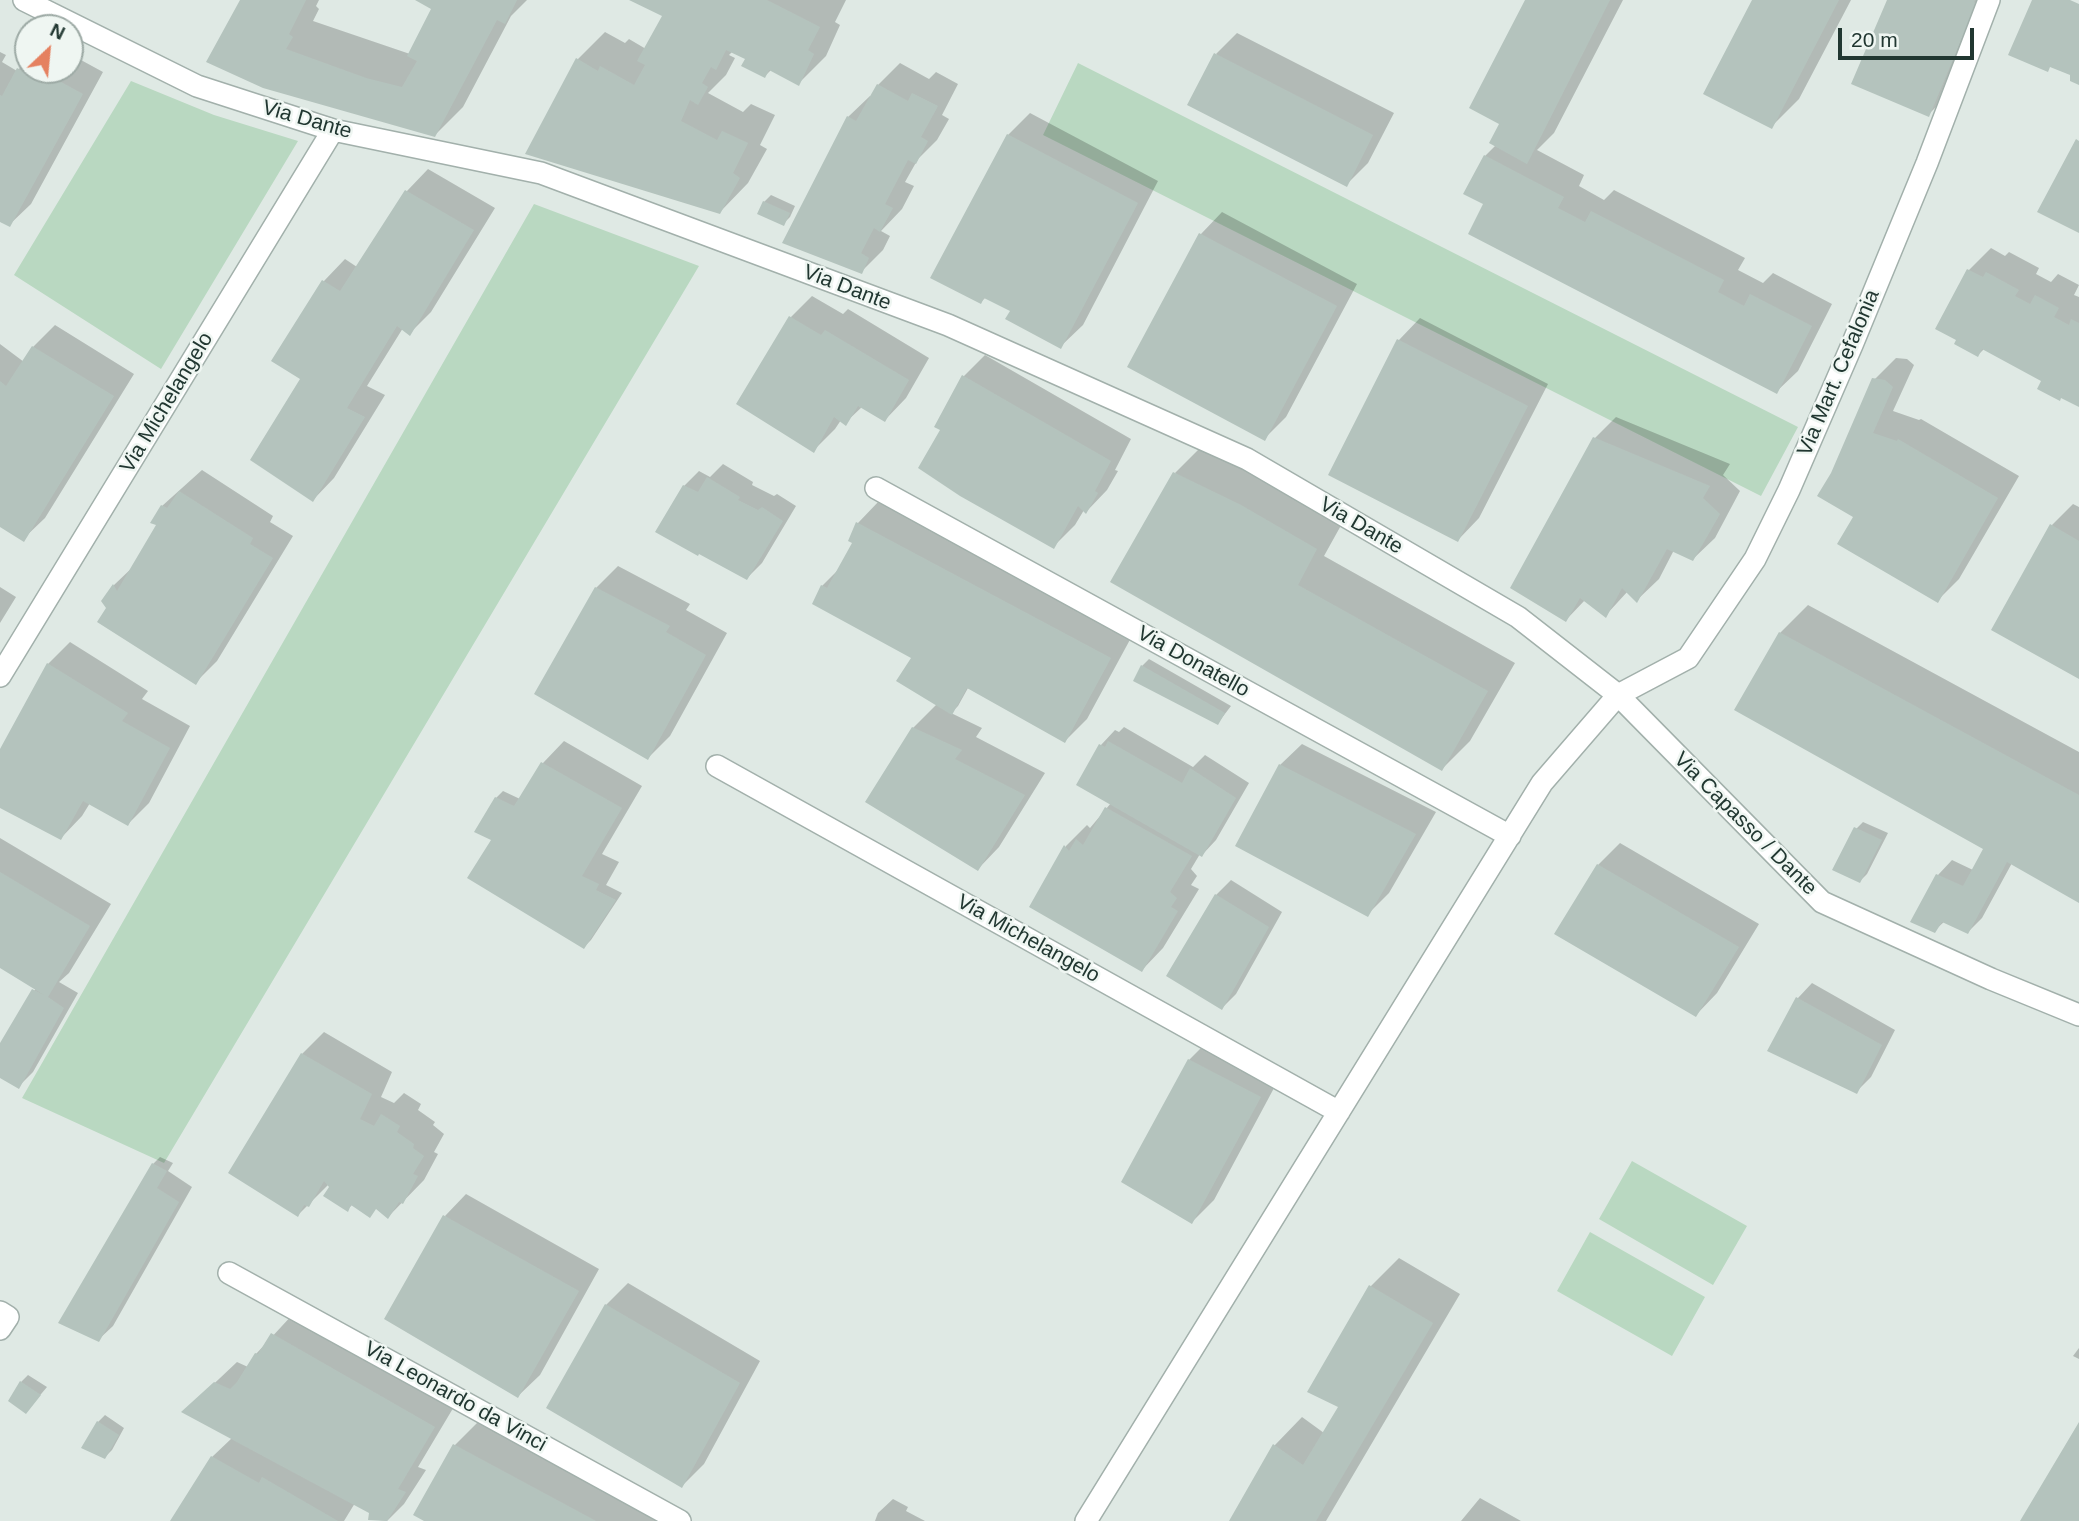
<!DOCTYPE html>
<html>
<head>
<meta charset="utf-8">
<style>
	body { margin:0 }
	#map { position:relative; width:2079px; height:1521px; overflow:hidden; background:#dfe9e4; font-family:Arial,sans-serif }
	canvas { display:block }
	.north { position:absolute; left:14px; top:14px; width:70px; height:70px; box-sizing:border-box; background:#eff6f2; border:2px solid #9daaa5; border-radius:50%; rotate:26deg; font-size:19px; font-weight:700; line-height:28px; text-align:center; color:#213731 }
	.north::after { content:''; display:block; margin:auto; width:24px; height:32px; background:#e58160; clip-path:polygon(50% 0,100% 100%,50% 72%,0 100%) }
	.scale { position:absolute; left:1838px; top:28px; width:136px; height:32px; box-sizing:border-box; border:4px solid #213731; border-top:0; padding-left:9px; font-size:21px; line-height:24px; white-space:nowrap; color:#213731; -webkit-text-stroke:5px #eff6f2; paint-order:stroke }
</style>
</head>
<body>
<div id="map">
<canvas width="2079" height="1521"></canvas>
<div class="north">N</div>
<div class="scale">20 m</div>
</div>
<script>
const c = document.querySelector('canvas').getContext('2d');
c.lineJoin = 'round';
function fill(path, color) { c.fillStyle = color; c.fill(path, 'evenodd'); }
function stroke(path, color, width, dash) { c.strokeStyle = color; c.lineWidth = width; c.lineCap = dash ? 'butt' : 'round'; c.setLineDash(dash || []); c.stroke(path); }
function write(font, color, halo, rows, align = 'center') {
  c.font = font + ' Arial,sans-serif'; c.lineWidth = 5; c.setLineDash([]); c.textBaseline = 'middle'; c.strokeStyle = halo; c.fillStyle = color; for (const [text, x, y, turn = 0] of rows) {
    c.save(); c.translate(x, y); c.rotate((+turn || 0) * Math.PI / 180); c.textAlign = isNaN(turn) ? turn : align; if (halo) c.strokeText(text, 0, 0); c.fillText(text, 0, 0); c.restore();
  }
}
fill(new Path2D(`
	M1078 63 1798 427 1761 496 1043 135Z
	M131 81 214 115 298 141 161 369 14 275Z
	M534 204 699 266 164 1163 22 1098Z
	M1632 1161 1747 1226 1713 1285 1599 1219Z
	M1590 1232 1705 1297 1672 1356 1557 1291Z`), '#b9d8c1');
fill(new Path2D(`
	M242 0H319L316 6 319 9 313 21 410 54 433 8 419 0H527L511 16 463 107 435 135 264 86Z
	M633 0H846L835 22 840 25 826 56 798 84 772 69 765 76 747 58 733 51 729 55 735 58 726 75 708 93 743 112 751 104 775 115 760 145 767 149 748 183 720 212 577 60 605 32 625 43 629 39 646 49 665 16Z
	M1527 0H1623L1554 133 1537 150 1584 175 1579 186 1604 200 1614 190 1745 258 1738 270 1763 283 1773 273 1832 304 1798 371 1776 392 1486 203 1485 156 1496 145Z
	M1754 0H1851L1799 99 1771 127Z
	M1889 0H1989L1950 93 1928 115Z
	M1237 33 1394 113 1368 163 1347 184 1216 54Z
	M0 52 6 55 2 62 17 71 28 59V70H70V54L103 72 31 204 9 225 0 220Z
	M900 63 929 79 936 72 958 84 942 115 949 119 937 140 918 159 905 182 914 186 902 209 881 231 890 236 883 250 861 272 848 117 870 96 872 97 878 85Z
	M1030 113 1158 181 1083 325 1061 346 1012 311 986 297 981 302 1008 135Z
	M428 169 495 208 431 312 410 333 403 328 367 386 385 395 334 478 313 500 303 378 273 360 324 281 345 259 357 267 407 191Z
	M771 195 795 206 790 217 783 224 764 202Z
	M1222 212 1357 284 1286 417 1264 439 1129 366 1201 234Z
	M1991 248 2005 256 2009 252 2039 268 2036 274 2051 282 2058 274 2079 285 2074 295 2079 297V405L2043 381 1984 349 1978 355 1959 339 1937 328 1969 270Z
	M812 296 843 314 848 309 929 358 906 398 885 420 863 406 845 423 841 420 835 429 814 450 791 317Z
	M1420 318 1548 384 1479 518 1458 540 1330 474 1399 340Z
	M55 325 134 374 45 518 23 539 0 525V344L24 362 33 347Z
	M985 355 1131 439 1115 470 1118 471 1107 490 1086 512 1084 510 1075 525 1054 546 943 429 964 376Z
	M1896 358 1907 359 1914 365 1893 411 1919 420 1921 419 2019 476 1959 579 1937 601 1855 517 1833 474 1874 380Z
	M1616 417 1730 464 1723 475 1740 491 1715 538 1693 559 1674 550 1659 579 1637 600 1628 591 1606 615 1585 600 1566 620 1595 438Z
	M1203 445 1344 520 1324 556 1515 663 1470 741 1442 769 1175 473Z
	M723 464 753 482 752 485 774 496 777 494 796 506 762 563 747 578 684 486 699 471 710 477Z
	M202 470 273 516 270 522 293 536 217 661 196 682 108 608 103 601 114 585 135 565 159 524 162 506Z
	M879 501 1132 636 1087 719 1065 741 968 688 958 706 951 713 982 728 976 737 1045 773 999 847 978 869 913 728 937 704 913 657 822 586 839 569 855 542 858 523Z
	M2073 504 2079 507V677L2052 525Z
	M618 566 690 604 686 610 727 633 670 736 648 758 596 588Z
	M0 587 16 597 0 623Z
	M1808 605 2079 752V901L2012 863 1982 918 1968 932 1945 921 1934 931 1938 875 1952 860 1973 870 1985 848 1780 633Z
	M70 642 148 691 142 699 190 726 149 803 128 824 90 803 82 816 61 838 0 806V753L48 664Z
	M1149 659 1231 706 1218 723 1142 666Z
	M1124 727 1193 767 1205 755 1249 783 1216 840 1202 855 1200 854 1191 869 1197 876 1191 885 1199 889 1163 948 1142 970 1031 906 1066 846 1087 825 1090 828 1111 803 1078 785 1101 745 1115 730 1119 732Z
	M564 741 642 786 602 854 619 862 606 885 622 893 591 940 584 947 498 833 496 798 503 791 520 799 543 763Z
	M1302 744 1436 812 1389 893 1367 915 1280 765Z
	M1863 822 1888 833 1867 874 1860 881 1856 829Z
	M0 838 111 904 69 973 59 982 78 993 33 1072 18 1087 0 1076V1046L36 988 0 966Z
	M1620 843 1759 924 1717 993 1696 1015 1598 865Z
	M1231 880 1282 912 1236 994 1222 1008 1216 895Z
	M1812 983 1895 1030 1871 1077 1856 1092 1769 1050 1798 998Z
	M324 1032 392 1072 381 1097 394 1103 404 1093 421 1104 418 1110 435 1122 433 1125 444 1134 434 1152 438 1154 424 1180 388 1217 377 1208 353 1204 348 1209 329 1184 298 1215 230 1173 302 1054Z
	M1211 1038 1281 1075 1214 1200 1192 1222 1189 1060Z
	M160 1157 173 1163 168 1171 192 1187 113 1326 98 1340 153 1164Z
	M466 1194 599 1269 540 1375 518 1396 445 1216Z
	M1399 1258 1460 1294 1326 1521H1231L1275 1445 1302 1417 1324 1433 1341 1406 1309 1391 1371 1286Z
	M628 1283 760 1361 704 1464 682 1486 606 1305Z
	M294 1313 455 1405 418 1467 426 1470 404 1504 387 1521 370 1519 371 1512 355 1503 344 1521H172L212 1457 232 1438 184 1412 237 1362 248 1367 256 1354Z
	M2079 1348V1359L2073 1356Z
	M28 1375 47 1387 26 1412 21 1382Z
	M105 1415 124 1428 112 1450 105 1457 98 1422Z
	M483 1417 675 1521H428L416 1515 455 1445Z
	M1480 1498 1521 1521H1461Z
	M893 1499 908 1507 906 1511 925 1521H875L878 1513Z`), '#0003');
fill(new Path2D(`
	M240 0H306L289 34 293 37 286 49 366 78 402 87 417 61 407 56 431 9 415 0H517L505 24 497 20 435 137 263 88 206 62Z
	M629 0H767L820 27 808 50 814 54 799 86 769 70 765 78 741 66 745 59 726 50 716 70 711 67 702 83 708 87 698 105 690 100 681 121 717 140 722 131 748 143 733 173 740 178 720 214 525 154 576 58 598 71 600 66 634 85 645 65 637 61 662 16Z
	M1525 0H1610L1527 164 1489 143 1499 124 1469 108Z
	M1752 0H1839L1772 129 1703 94Z
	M1887 0H1975L1974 2 1976 4 1929 117 1851 84Z
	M2032 0H2070L2079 4V85L2070 81V75L2050 67 2048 72 2008 55Z
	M1214 53 1373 135 1347 187 1187 105Z
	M17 68 25 72 26 70H39L83 94 10 227 0 222V95L2 96Z
	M877 84 908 101 912 93 938 106 921 137 928 141 916 164 908 160 885 204 893 208 880 232 874 228 861 253 869 258 862 274 782 243 847 116 856 121Z
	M1007 134 1138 203 1061 349 1005 319 1010 311 984 298 981 304 930 278Z
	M2076 139 2079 141V233L2037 212Z
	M1484 155 1564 197 1558 208 1585 222 1591 211 1724 280 1718 292 1744 306 1750 294 1812 326 1777 394 1468 234 1483 204 1463 194Z
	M405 190 474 230 410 336 397 326 347 408 365 417 313 502 250 460 300 379 271 361 322 280 340 291Z
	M763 201 790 213 784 226 757 214Z
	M1199 233 1337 306 1265 441 1127 367Z
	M1967 269 1983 277 1986 272 2019 290 2015 296 2030 304 2035 295 2059 308 2054 317 2069 325 2071 319 2079 323V407L2061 398 2060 401 2037 389 2041 381 1982 349 1978 357 1954 344 1956 340 1935 329Z
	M789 316 821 335 825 330 909 380 885 422 858 406 846 426 834 417 814 453 736 404Z
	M1397 339 1528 406 1458 542 1328 475Z
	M32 346 114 396 24 542 0 527V381L6 386Z
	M962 375 1111 461 1095 491 1098 493 1086 514 1078 506 1054 549 960 496 918 468 940 430 934 427Z
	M1872 378 1885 380 1893 387 1873 433 1897 441 1898 439 1998 498 1938 603 1837 544 1853 517 1817 496 1831 473Z
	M1593 437 1710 486 1703 498 1720 514 1693 561 1667 549 1637 603 1622 588 1606 618 1580 598 1566 622 1510 588Z
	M1173 472 1241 505 1317 549 1298 585 1488 691 1442 771 1110 582Z
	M707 477 740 497 738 500 758 510 762 507 783 521 747 580 699 554 698 556 655 532 683 485 698 492Z
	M179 491 253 538 250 544 273 558 196 685 97 622 106 608 101 601 113 584 117 591 156 525 150 523 161 505 167 508Z
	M856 522 1111 658 1065 743 967 688 952 715 896 681 911 658 812 604 821 585 827 588 852 543 848 541Z
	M2050 524 2079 541V679L1991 630Z
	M595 587 670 626 666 632 706 655 648 760 534 694Z
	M1779 632 2079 795V903L2007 862 1968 934 1942 922 1935 933 1910 922 1936 874 1963 886 1983 849 1734 710Z
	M47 663 128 713 122 721 170 748 128 826 83 801 61 840 0 808V749Z
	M1141 665 1225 713 1218 725 1133 681Z
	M912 727 962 750 955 759 1025 795 978 871 865 802Z
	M1108 741 1182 783 1190 768 1236 798 1202 857 1076 785 1099 744 1105 747Z
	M541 762 622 808 582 876 599 884 596 890 616 900 584 949 467 878 491 840 474 832 495 797 514 806Z
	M1279 764 1416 834 1368 917 1235 846Z
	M1105 807 1192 856 1170 892 1177 898 1171 907 1178 911 1142 972 1029 907 1064 845 1069 851 1076 839 1083 845Z
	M1854 827 1882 840 1860 883 1832 870Z
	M1597 864 1739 947 1696 1017 1554 934Z
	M0 872 90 926 48 997 64 1008 19 1089 0 1078V1043L32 989 44 995 0 968Z
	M1215 894 1269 927 1222 1010 1166 976Z
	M1796 997 1882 1045 1857 1094 1767 1051Z
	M301 1053 372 1094 360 1119 374 1126 381 1114 400 1126 397 1132 414 1144 413 1148 424 1156 413 1174 418 1176 403 1204 399 1202 388 1219 376 1209 370 1218 351 1205 348 1212 323 1196 329 1187 324 1181 309 1207 304 1205 298 1217 228 1173Z
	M1188 1059 1261 1097 1192 1224 1121 1182Z
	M152 1163 167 1171 157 1188 179 1202 99 1342 58 1323Z
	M443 1215 579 1291 518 1398 384 1319Z
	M1369 1285 1433 1323 1316 1521H1229L1273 1444 1303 1465 1338 1407 1307 1392Z
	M605 1304 740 1383 682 1488 546 1408Z
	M271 1333 435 1427 398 1489 406 1492 387 1521 368 1520 369 1513 181 1412 214 1382 230 1389 237 1382 255 1353 258 1354Z
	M20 1381 41 1395 26 1414 8 1401Z
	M97 1421 119 1435 105 1459 81 1448Z
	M2079 1422V1521H2020Z
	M453 1444 596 1521H424L413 1515Z
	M211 1456 259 1483 262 1477 338 1521H170Z`), '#b4c3bd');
const minor = new Path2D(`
	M24 0 197 86 333 130 541 173 948 325 1247 459 1518 617 1618 695 1822 902 1991 979 2079 1015
	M876 488 1510 836
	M0 676 333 130
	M717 766 1339 1112
	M229 1273 680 1521
	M0 1312 8 1317 0 1329
	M1086 1521 1542 783 1618 695 1688 658 1755 559 1789 490 1852 345 1927 163 1989 0`);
stroke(minor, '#a2b0ab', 24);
stroke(minor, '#fff', 21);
write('21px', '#213731', '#eff6f2', [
	["Via Dante",307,120,16],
	["Via Dante",847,288,21],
	["Via Mart. Cefalonia",1839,373,-67],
	["Via Michelangelo",167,403,-59],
	["Via Dante",1361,526,30],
	["Via Donatello",1193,662,29],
	["Via Capasso / Dante",1745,824,45],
	["Via Michelangelo",1028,939,29],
	["Via Leonardo da Vinci",455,1397,29]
]);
</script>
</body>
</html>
